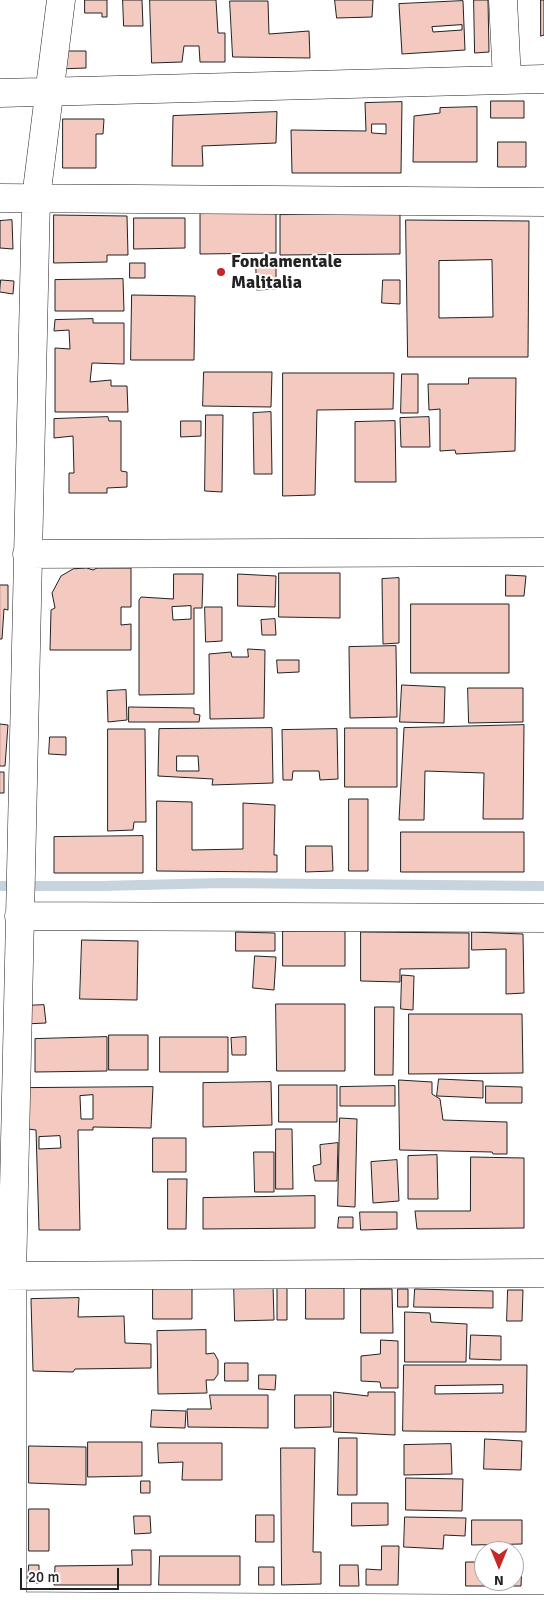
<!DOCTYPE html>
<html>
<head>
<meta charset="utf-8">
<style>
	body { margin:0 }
	#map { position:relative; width:544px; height:1611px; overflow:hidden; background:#fff; font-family:Signika,sans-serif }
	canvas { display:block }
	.north { position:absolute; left:474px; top:1541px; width:50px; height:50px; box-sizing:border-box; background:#fff; border:1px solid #a7a7a7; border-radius:50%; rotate:180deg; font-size:14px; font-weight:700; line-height:20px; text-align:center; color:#222 }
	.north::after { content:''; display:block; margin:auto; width:18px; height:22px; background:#c62828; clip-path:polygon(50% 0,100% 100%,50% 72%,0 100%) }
	.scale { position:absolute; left:20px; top:1568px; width:99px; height:22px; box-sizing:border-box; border:2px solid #222; border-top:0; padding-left:6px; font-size:15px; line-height:18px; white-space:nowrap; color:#222; -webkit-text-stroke:4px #fff; paint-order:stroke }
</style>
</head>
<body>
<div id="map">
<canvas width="544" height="1611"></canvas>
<div class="north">N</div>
<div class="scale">20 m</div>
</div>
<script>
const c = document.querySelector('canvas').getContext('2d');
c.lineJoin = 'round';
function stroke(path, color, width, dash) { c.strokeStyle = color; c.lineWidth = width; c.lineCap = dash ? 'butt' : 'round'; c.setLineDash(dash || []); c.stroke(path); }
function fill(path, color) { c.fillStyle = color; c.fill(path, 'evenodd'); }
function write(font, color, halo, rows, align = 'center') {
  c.font = font + ' Signika,sans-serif'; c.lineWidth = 4; c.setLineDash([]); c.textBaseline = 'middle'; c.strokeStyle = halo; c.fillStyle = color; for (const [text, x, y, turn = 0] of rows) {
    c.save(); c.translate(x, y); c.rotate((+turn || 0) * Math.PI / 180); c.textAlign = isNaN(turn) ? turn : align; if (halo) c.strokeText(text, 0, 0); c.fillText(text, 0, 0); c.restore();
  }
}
stroke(new Path2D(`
	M0 886H101L222 883 544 886`), '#c7d3dd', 10);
const building = new Path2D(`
	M85 0H107V17H102V13H85Z
	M123 0H142L143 26H124Z
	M150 0H216L218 33H225V62H200L199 46H184L182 62 152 63Z
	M335 0H373L372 17 337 18Z
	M474 0H488L489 52 475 53Z
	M541 0H544V35L541 36Z
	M230 1H268L269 34 309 31 310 58 233 57Z
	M463 1 465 50 402 54 399 4ZM462 25V30L433 32 432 27Z
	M57 51H86V68L57 69Z
	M491 101H524V118H491Z
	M402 102 401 173H292L291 130 366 131 365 103ZM372 124H386V134L372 133Z
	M477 107V162H413L414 116 440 113V108Z
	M277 112 276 143 202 146 203 166H172L173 116Z
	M63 119H104L103 134H96V168H63Z
	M498 142H526V167H498Z
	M276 213V253L200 254V214Z
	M400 214V254L280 255V215Z
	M54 215 127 216 128 255H107V262L54 263Z
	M134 218H185V248L134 249Z
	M12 220 13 249 0 248V221Z
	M406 220 529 221 528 357H408ZM492 260 493 317 439 318V261Z
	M256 260H276V289L257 290Z
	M130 263H145V278H130Z
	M123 279 124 311H55V280Z
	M1 280 14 281 13 294 0 292Z
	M383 280H400V304L382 303Z
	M132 295 195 296 194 360H131Z
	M93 319V323H124V364L92 363 90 382 111 380V386H127L128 412H55V348L70 349 69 330 54 331 55 320Z
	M204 372H272L271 407 203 406Z
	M283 373H394L393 409 317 410 315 495 283 496Z
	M402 374H418V413H401Z
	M469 378H516L515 451 456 454 455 450 440 451V409L429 410 428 384H468Z
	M271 412 272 474H254L253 413Z
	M206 415H223L222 492 205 491Z
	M108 417 109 421H121V471L127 472V487L107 488V493H69V473H74L73 436 54 438V419Z
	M429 417 430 447H401L400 418Z
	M181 421H201V436L181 437Z
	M395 421 396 482H355V422Z
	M87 568 93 570 97 568H131V607H121V625L131 624V650H50L51 610 55 608 52 593 61 576 73 569Z
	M279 573H340V618L279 617Z
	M174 574H203L202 608H194V694L139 695V600L141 597 173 599ZM191 606V619L173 620 172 607Z
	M238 574 276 576 275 607 238 606Z
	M506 575 526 576 524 596H506Z
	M399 578V643L383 644 382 579Z
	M0 585H8V610L4 609 2 639H0Z
	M411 604H509V673H411Z
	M205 607H222V641L206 642Z
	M275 619 276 635H262L261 620Z
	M396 646 397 717 350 718 349 647Z
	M248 649 265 650 264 718 210 719 209 654 231 652 232 657H248Z
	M277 660H299V672L278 673Z
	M402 685 445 687 444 723 400 722Z
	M468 688H523V722L469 723Z
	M126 690 127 720 108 722 107 691Z
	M129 707 194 708V714L200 715 199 722H129Z
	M0 724 8 725 5 766H0Z
	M524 725 523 819H483L484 773 425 771 424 820H399L404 728Z
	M272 728 273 783 212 785 213 779 158 776 159 729ZM177 756H198L199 771H177Z
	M345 728H397V787H345Z
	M108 729H145L146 822H134L133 830 108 831Z
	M337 729 338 779 320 780 319 771H293L292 780H283L282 730Z
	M50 737H66V755L49 754Z
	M0 772H4V793H0Z
	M349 799H368V871H349Z
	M157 801 192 802V850L243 849V803L275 805 274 855H277V872L157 871Z
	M401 832H524V872H401Z
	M143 836V873H54V837Z
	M306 846H332L333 871 306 872Z
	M283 931H345V966H283Z
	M236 932 275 933V951H236Z
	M361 932 469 933V968L400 969V982L361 981Z
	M472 932 523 934 524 993 506 994V949L472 950Z
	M82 940 138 941 137 1000 80 999Z
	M255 956 276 957 274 990 253 988Z
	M402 975 414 976 413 1010 401 1009Z
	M276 1004H345V1071H277Z
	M44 1005 46 1023 24 1024 23 1006Z
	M375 1007H394L393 1075H375Z
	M409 1014H522L523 1073 409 1074Z
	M109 1035H148V1070H109Z
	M107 1037V1071L35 1072V1039Z
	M160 1037H228V1072H160Z
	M246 1037V1055H232L231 1038Z
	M439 1079 483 1081V1098L437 1096Z
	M399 1080 432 1082V1094L440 1099 443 1120 507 1122V1154H493L492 1152 400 1150Z
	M271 1082 272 1125 203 1127V1083Z
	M279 1085H337V1122H279Z
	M395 1086V1106H340V1087Z
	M486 1086 522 1087V1103H486Z
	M153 1087 151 1128 93 1127V1130H78L80 1230H39L36 1130 28 1129V1088ZM93 1095V1119H81L80 1096ZM60 1136 61 1148 39 1149V1137Z
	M340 1118 357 1119 355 1207 338 1206Z
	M276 1129H292L293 1189H276Z
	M153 1138H186V1172H153Z
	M338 1143 337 1181H315L313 1166 321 1164 320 1145Z
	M254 1152H274V1192H255Z
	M437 1155 438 1199H408V1156Z
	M471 1157 524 1158V1228L417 1229 415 1211H470Z
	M397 1160 399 1201 373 1203 371 1162Z
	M168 1179H187L186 1229H168Z
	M315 1196V1228L203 1229V1198Z
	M360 1212H397V1229L361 1230Z
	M339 1217H353V1228H338Z
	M234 1284H273L274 1320 235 1321Z
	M153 1286H192V1319H153Z
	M287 1287V1320H277V1288Z
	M306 1288H344V1319H306Z
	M361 1289H392L393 1333H361Z
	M398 1289H408V1307H398Z
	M415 1289 493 1291V1308L414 1307Z
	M508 1290H523L522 1321H507Z
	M79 1298 78 1317 124 1316 125 1343 151 1344V1368L75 1369 73 1372 33 1371 31 1299Z
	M405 1312 430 1313 431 1322 467 1324 466 1362H405Z
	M206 1330V1354L214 1353 218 1360V1374L214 1380H206L207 1393 158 1394 157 1331Z
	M471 1335 501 1336V1360L470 1359Z
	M381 1340 398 1341V1388H381L380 1382 361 1381V1356L380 1354Z
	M225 1363H248V1381H225Z
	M404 1365H527L526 1432 403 1431ZM503 1385V1393L435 1394V1386Z
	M259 1375H276L275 1390 259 1389Z
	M334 1392 368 1396V1392H395V1435L334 1432Z
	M210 1395H268V1428L188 1427 187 1409H211Z
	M295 1395H331V1427L295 1428Z
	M152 1410 186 1411 185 1428 151 1427Z
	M339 1438H357V1495H338Z
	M485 1439 522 1441 521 1470 484 1469Z
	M88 1442H142V1476L88 1477Z
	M158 1443H222V1480H182L183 1462 159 1463Z
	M451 1444 452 1474 404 1475V1445Z
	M29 1446 86 1447V1485L29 1483Z
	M281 1448H315L313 1552H321V1584L282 1585Z
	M406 1478 463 1479 462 1511 406 1510Z
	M141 1481H150V1493H141Z
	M352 1503H388V1525L352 1526Z
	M29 1509H49V1551H29Z
	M256 1515H274V1542H256Z
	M134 1516H150L151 1533 135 1534Z
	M405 1517 466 1518 465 1536 444 1535 443 1549 404 1547Z
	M472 1520H522V1544L472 1545Z
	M382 1546H399L398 1585H366V1569L381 1570Z
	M132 1550H151V1585H54L55 1566 132 1565Z
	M160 1556H240V1585H159Z
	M466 1562H484V1581H514V1562H522L521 1586H466Z
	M29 1565H39V1583H28Z
	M340 1565H358L359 1586H340Z
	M259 1567H274V1585H259Z`);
fill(building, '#f3c9c0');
stroke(building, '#222', 1);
const minor = new Path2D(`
	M503 0 507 80
	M0 93 544 79
	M0 198 544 202
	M27 554 544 552
	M19 916 544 918
	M0 1276 544 1273
	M0 1606 544 1609
	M12 1611V1276L36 198 61 0`);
stroke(minor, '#222', 29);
stroke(minor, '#fff', 28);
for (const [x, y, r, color] of [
	[221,272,5,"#c62828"]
]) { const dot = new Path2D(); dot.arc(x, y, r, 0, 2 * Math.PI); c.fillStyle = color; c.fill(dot); stroke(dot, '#fff', 2); }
write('bold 18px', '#222', '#fff', [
	["Fondamentale",231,262],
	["Malitalia",231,283]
], 'left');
</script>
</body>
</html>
